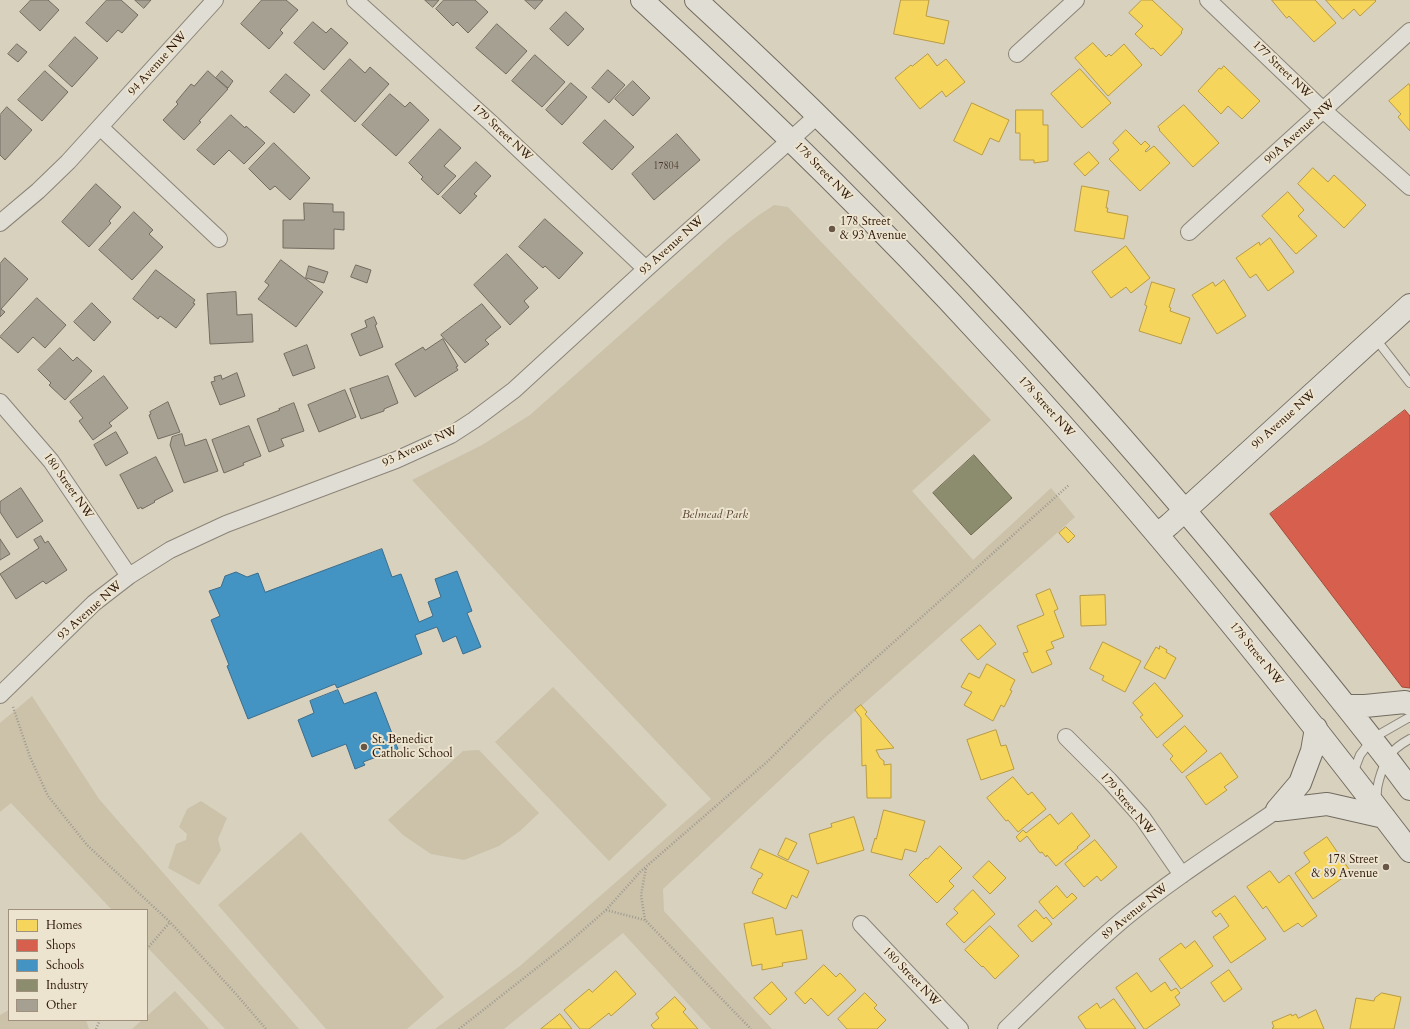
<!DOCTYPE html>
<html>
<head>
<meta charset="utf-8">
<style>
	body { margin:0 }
	#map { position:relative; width:1410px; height:1029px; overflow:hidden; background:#d8d1be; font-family:Cardo,serif }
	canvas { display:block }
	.legend { position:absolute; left:8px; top:909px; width:140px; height:112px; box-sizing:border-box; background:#ece4ce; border:1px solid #9f917e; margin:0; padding:5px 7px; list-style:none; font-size:12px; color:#2b1407 }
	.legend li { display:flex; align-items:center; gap:8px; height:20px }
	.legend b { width:20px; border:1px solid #9f917e }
</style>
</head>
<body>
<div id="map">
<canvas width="1410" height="1029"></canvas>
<ul class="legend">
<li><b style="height:11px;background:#f6d55c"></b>Homes</li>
<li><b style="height:11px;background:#d6604d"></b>Shops</li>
<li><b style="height:11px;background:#4393c3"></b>Schools</li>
<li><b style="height:11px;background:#8c8c6e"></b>Industry</li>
<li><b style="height:11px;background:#a6a092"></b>Other</li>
</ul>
</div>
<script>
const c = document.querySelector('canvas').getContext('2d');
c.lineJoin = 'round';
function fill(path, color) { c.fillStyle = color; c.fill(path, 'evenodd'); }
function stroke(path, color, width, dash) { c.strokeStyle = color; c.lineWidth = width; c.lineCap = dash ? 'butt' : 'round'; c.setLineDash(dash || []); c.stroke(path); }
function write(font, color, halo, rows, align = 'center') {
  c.font = font + ' Cardo,serif'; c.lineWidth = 4; c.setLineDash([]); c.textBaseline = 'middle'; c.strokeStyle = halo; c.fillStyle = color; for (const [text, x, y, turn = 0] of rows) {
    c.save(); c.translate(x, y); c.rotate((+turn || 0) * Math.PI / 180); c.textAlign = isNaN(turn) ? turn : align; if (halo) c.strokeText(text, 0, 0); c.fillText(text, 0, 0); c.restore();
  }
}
fill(new Path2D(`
	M774 205 788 207 991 420 912 491 973 560 1051 488 1075 517 826 737 663 889 664 911 772 1029H711L623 933 504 1029H435L520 966 711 799 541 620 412 480 482 445 530 415 728 239 756 217Z
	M553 687 667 805 609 861 495 742Z
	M32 696 99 799 299 1029H225L147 947V910H112L11 803 0 812V723Z
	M479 750 539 813 520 831 499 846 464 860 431 854 403 835 388 820 463 751Z
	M201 801 227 818 218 839 221 850 199 885 168 868 176 844 186 840 187 834 179 827 187 809Z
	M301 832 444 997 407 1029H326L218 905Z
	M175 991 209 1029H132L142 1020H147V1016Z
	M9 1010V1020H86L89 1029H0V1015Z`), '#ccc2a9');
const homes = new Path2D(`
	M901 0H929L926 16 949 21 944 44 894 34Z
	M1142 0H1152L1183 29 1181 32 1182 33 1161 56 1153 48 1151 49 1135 34 1143 26 1129 13Z
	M1272 0H1315L1336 23 1314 42 1289 16 1287 18Z
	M1326 0H1375L1376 1 1360 16 1354 9 1343 19Z
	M1093 43 1106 57 1109 54 1111 56 1124 44 1142 65 1108 96 1075 58Z
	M928 54 937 66 946 59 965 82 946 97 942 91 920 109 895 78 911 65 912 66Z
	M1224 66 1260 101 1242 119 1228 106 1221 114 1198 91 1219 68 1221 69Z
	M1080 69 1111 103 1082 128 1051 94Z
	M1409 84 1410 86V131L1398 117 1401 114 1389 101Z
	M972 103 1009 120 999 142 990 138 982 155 954 141Z
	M1184 105 1219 143 1193 167 1159 130 1160 129 1158 127Z
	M1016 110H1043V125H1048V161L1034 163V160H1020V133H1016Z
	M1126 130 1141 145 1145 141 1150 146 1145 151 1146 152 1154 146 1170 163 1140 191 1109 159 1119 150 1113 143Z
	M1089 152 1099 163 1085 176 1074 164Z
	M1313 168 1328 182 1334 175 1366 205 1344 228 1298 184Z
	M1082 186 1109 191 1106 208H1108L1107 212 1128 216 1124 239 1075 231Z
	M1288 192 1304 210 1298 216 1317 236 1296 254 1262 216Z
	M1270 238 1294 272 1268 291 1256 274 1250 278 1236 258 1259 242 1260 245Z
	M1126 246 1150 278 1131 293 1126 287 1111 298 1092 272Z
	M1224 280 1246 316 1217 334 1192 295 1213 282 1215 286Z
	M1152 282 1175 289 1169 307 1171 308 1170 311 1190 318 1181 344 1139 331 1147 306 1145 305Z
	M1066 527 1075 536 1068 543 1059 533Z
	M1050 589 1058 609 1054 611 1064 637 1051 642 1054 648 1046 651 1052 664 1032 673 1023 653 1028 652 1017 626 1044 615 1036 595Z
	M1105 595 1106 625 1081 626 1080 596Z
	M980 625 996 644 978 660 961 640Z
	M1103 642 1141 661 1125 692 1102 680 1104 676 1090 669Z
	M1160 646 1167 650 1166 652 1176 658 1165 679 1144 668 1156 647 1159 649Z
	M987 664 1015 680 1010 690 1012 691 1004 707 1001 705 993 721 964 705 972 692 961 687 969 673 979 678Z
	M1155 683 1183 716 1157 738 1140 717 1143 715 1133 703Z
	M861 705 867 712 865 714 894 748 876 750 880 758 884 761V765L891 764V798H867L866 765 862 766 861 718 855 710Z
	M1185 726 1207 751 1182 773 1170 759 1173 756 1163 745Z
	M996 730 1001 746 1006 745 1014 769 981 780 967 740Z
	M1221 753 1238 777 1224 787 1227 790 1206 805 1186 777Z
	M1013 777 1028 795 1032 792 1046 809 1018 832 1008 820 1006 821 987 798Z
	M884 810 925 821 916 852 905 849 902 860 871 852 875 838 876 839Z
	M1072 813 1090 836 1077 847 1078 848 1056 866 1047 855 1046 857 1042 852 1040 853 1027 836 1020 842 1016 837 1023 830 1026 833 1050 814 1058 824Z
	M854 817 864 850 817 864 809 834 832 827 831 824Z
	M1327 837 1351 872 1313 899 1295 873 1310 862 1304 853Z
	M786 838 797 843 788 860 778 855Z
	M1095 840 1117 867 1101 881 1097 876 1084 887 1065 864Z
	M940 846 962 868 949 881 954 886 937 903 909 875 926 858 927 859Z
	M760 849 809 871 797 898 792 895 786 909 752 893 759 878 760 879 763 874 751 868Z
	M989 861 1006 878 990 894 973 877Z
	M1270 871 1279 883 1289 875 1317 916 1302 927 1298 923 1284 932 1266 906 1263 909 1247 887Z
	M1057 886 1067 898 1072 893 1077 898 1053 919 1039 902Z
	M973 890 995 914 964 943 946 924 958 913 954 909Z
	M1235 896 1266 939 1231 963 1213 937 1229 926 1220 913 1216 917 1212 912Z
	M1036 910 1044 919 1046 917 1052 924 1032 942 1018 926Z
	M773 918 776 935 802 930 807 959 782 963 783 966 762 970V964L752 966 744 924Z
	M990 926 1019 956 995 979 983 966 982 967 965 950Z
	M1195 941 1213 966 1181 989 1159 959 1181 943 1185 948Z
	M824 965 836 977 840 973 856 990 828 1016 811 998 805 1004 795 993Z
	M1229 970 1242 989 1224 1002 1211 983Z
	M616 971 636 994 611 1016 609 1013 589 1029H580L564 1010 589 989 592 992Z
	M1137 973 1151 992 1165 982 1171 991 1176 988 1180 993 1175 997 1180 1005 1146 1029H1144L1116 988Z
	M772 982 787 999 770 1015 754 998Z
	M865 993 877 1005 874 1008 886 1020 877 1029H847L838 1019Z
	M1382 993 1401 997 1394 1029H1350L1356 998 1374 1001 1375 998Z
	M675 997 686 1009 683 1012 698 1029H654L651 1025 659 1018 656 1014Z
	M1114 999 1136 1029H1086L1078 1017 1097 1003 1100 1008Z
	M1316 1010 1324 1029H1273L1272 1028 1274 1027 1272 1022 1291 1014 1292 1016 1296 1014 1298 1018Z
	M560 1014 572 1029H541Z`);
fill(homes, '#f6d55c');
stroke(homes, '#b99b42', 1);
const shops = new Path2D(`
	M1405 410 1410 416V688L1402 687 1270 514Z`);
fill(shops, '#d6604d');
stroke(shops, '#a34938', 1);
const schools = new Path2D(`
	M382 549 392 577 401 574 419 622 433 616 428 602 441 597 435 579 457 571 472 611 467 613 481 647 463 654 456 636 443 642 437 627 415 635 422 654 337 688 335 684 248 719 227 666 229 665 211 620 220 616 209 591 221 587 225 576 236 572 247 577 258 573 265 592Z
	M338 690 344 704 376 692 398 749 363 762 365 765 355 769 346 744 312 757 298 720 314 713 310 701Z`);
fill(schools, '#4393c3');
stroke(schools, '#3c6d8b', 1);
const industry = new Path2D(`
	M974 455 1012 498 971 535 933 493Z`);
fill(industry, '#8c8c6e');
stroke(industry, '#6f684f', 1);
const building = new Path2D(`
	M31 0H48L59 10 40 31 20 12Z
	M107 0H121L138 15 122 33 118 30 107 42 86 23Z
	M135 0H151L144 8Z
	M262 0H286L298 10 280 30 283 33 269 49 241 24Z
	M425 0H439L433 7Z
	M444 0H475L488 12 468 33 457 22 453 26 436 9Z
	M525 0H543L535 9Z
	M566 12 584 29 568 46 550 29Z
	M313 22 326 33 331 28 348 43 324 70 294 43Z
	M497 24 527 51 506 74 476 48Z
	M75 37 98 58 72 87 49 66Z
	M17 44 27 52 18 62 8 54Z
	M535 55 565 82 542 107 512 81Z
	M350 59 365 73 370 67 389 84 355 122 321 91Z
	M608 70 625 85 609 103 592 88Z
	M45 71 68 92 42 121 18 100Z
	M208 71 228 89 199 121 201 122 184 140 163 120 178 104 176 102 191 84 194 86Z
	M222 71 233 81 228 88 216 78Z
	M286 74 310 95 294 113 270 92Z
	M633 81 650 98 633 116 615 99Z
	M571 83 587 97 562 125 546 110Z
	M390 94 405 107 410 102 429 120 396 156 362 125Z
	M7 107 32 130 5 160 0 155V115Z
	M231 115 245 128 246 126 265 143 244 164 229 150 214 165 197 150Z
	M605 120 634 147 612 170 583 143Z
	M440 129 461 148 444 166 456 176 438 195 421 179 423 177 409 163Z
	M677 134 700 160 654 200 632 174Z
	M274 143 310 178 290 200 275 186 270 190 249 169Z
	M476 162 491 176 474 194 477 196 460 214 442 197Z
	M96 184 121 207 109 221 111 223 89 247 62 222Z
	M304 203 333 204V212H344V230L334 229V249L283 248V220H304Z
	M134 212 153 230 149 234 163 247 132 280 99 250Z
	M545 219 583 253 559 279 545 266 543 268 519 247Z
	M507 254 538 288 524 301 529 307 510 325 474 285Z
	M5 258 28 279 1 309 5 312 0 317V264Z
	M281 260 323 292 296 327 258 299 269 285 265 282Z
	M356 265 371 270 367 283 351 277Z
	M309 266 328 272 324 283 306 278Z
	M156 270 195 300 193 303 195 304 176 328 160 316 158 319 133 299Z
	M236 292 237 315 252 314 253 342 210 344 207 294Z
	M37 298 66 325 45 348 33 337 18 353 0 337Z
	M92 303 111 322 94 341 74 322Z
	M482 304 501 327 485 340 489 344 465 363 441 335Z
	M374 317 377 324 375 325 383 347 360 356 351 334 367 327 365 321Z
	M443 339 458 366 456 367 458 370 415 397 395 364 423 347 425 350Z
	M307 345 315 368 293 376 284 354Z
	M60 348 73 361 77 357 92 371 65 400 49 385 51 383 38 370Z
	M237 373 245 396 220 405 211 382 215 381 214 377 221 375 222 379Z
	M104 376 128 408 109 423 112 426 93 440 79 421 83 418 70 402Z
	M388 376 398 403 384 409V411L361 419 350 389Z
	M345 390 356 417 319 432 308 405Z
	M168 402 180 432 158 439 149 415 151 414 150 412Z
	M294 403 304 431 281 439 284 446 269 452 257 419 280 410 279 409Z
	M249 426 261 456 243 463 244 465 224 473 212 440Z
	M116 432 128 453 106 466 94 445Z
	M182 434 185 446 206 439 218 471 184 483 170 445 172 437Z
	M156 457 173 491 154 501 155 502 142 509 141 507 138 509 120 475Z
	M21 488 43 521 17 538 0 512V502Z
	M41 536 45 543 48 541 67 570 46 584 43 581 16 599 0 574 39 548 34 540Z
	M0 539 10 554 0 560Z`);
fill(building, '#a6a092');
stroke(building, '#726b60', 1);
const lane = new Path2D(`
	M1375 338 1410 383
	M1353 773 1360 755 1373 738 1408 718H1410
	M1377 799C1376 792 1377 787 1379 780 1385 759 1390 750 1410 739`);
const street = new Path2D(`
	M355 0 491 123 646 269
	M1208 0 1323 110 1410 187
	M1017 54 1076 0
	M100 127 219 239
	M0 223 38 191 68 162 215 0
	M1189 232 1410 31
	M0 402 51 461 129 576
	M0 695 94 603 129 576 170 550 226 524 396 460 451 435 474 420 514 390 646 269 817 116
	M1066 737 1109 780 1142 817 1182 875
	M861 924 960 1029
	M1006 1029C1045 991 1084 952 1126 917 1174 878 1226 845 1277 810`);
const secondary = new Path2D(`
	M642 0C761 109 877 222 986 341 1137 503 1276 675 1410 851
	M696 0C895 183 1081 383 1253 592 1306 657 1360 721 1410 789
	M1158 534 1170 524 1410 305
	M1346 706H1365L1405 702 1410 704
	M1277 810 1327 804 1384 817
	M1277 810 1300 783 1312 751 1316 728`);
stroke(lane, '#8b8478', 10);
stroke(street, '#8b8478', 18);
stroke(secondary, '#726b60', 24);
stroke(new Path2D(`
	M13 707 30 757 48 796 87 845 170 922 236 994 266 1029
	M606 910 645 920 751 1029
	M645 920 641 895 646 868
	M147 949 170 922
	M96 1029 100 1020
	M459 1029 566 945 606 910 641 871 768 761 828 701 1069 485`), '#9e9991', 2.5, [1, 2]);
stroke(lane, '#e0ddd4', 8);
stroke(street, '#e0ddd4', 16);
stroke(secondary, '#e0ddd4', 22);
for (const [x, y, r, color] of [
	[832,229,4,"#685647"],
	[364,747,4,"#685647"],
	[1386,867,4,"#685647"]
]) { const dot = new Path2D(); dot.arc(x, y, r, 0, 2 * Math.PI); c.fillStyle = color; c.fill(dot); stroke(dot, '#ece4ce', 1.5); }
write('10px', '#4a372a', null, [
	["17804",666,167]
]);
write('12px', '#2b1407', '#ece4ce', [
	["94 Avenue NW",158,64,-48],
	["177 Street NW",1282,70,44],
	["90A Avenue NW",1300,132,-42],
	["179 Street NW",502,133,43],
	["178 Street NW",823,172,46],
	["93 Avenue NW",672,246,-42],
	["178 Street NW",1046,407,48],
	["90 Avenue NW",1284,420,-42],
	["93 Avenue NW",420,447,-25],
	["180 Street NW",68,486,55],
	["93 Avenue NW",90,611,-42],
	["178 Street NW",1256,654,51],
	["179 Street NW",1127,804,50],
	["89 Avenue NW",1135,912,-39],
	["180 Street NW",911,977,46]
]);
write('12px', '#2b1407', '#ece4ce', [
	["178 Street",840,222],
	["& 93 Avenue",840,236],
	["St. Benedict",372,740],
	["Catholic School",372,754],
	["178 Street",1378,860,"right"],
	["& 89 Avenue",1378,874,"right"]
], 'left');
write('italic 12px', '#594432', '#ece4ce', [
	["Belmead Park",715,515]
]);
</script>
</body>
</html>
